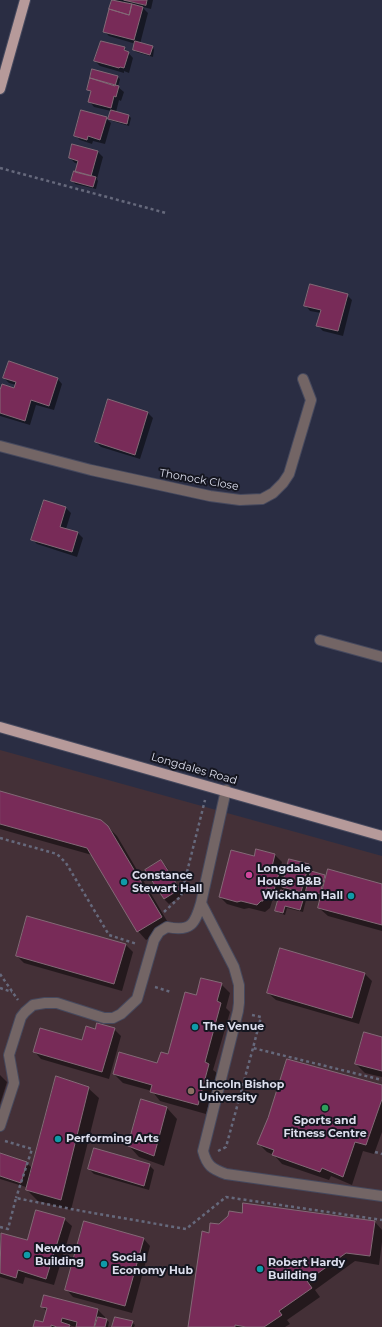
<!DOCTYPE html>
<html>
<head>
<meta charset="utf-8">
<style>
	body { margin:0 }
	canvas { display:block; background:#2a2d43 }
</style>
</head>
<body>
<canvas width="382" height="1327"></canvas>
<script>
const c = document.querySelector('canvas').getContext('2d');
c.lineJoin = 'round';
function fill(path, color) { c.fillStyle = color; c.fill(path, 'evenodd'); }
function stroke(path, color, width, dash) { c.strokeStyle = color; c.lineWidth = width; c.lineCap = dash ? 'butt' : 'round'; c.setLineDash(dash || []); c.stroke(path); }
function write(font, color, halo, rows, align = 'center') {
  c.font = font + ' Montserrat,sans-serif'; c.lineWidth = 4; c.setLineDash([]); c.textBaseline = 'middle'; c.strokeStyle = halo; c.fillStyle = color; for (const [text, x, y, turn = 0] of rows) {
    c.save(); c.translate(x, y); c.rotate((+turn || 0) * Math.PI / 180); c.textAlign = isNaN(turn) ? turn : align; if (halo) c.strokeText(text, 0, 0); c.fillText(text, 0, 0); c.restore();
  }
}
fill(new Path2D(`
	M0 750 382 856V1327H0Z`), '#443037');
fill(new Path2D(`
	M113 0 117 1 116 0H153L151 9 143 7V8L148 13 140 44 152 47 154 49 153 57 136 52 134 50 136 44 109 36 104 31Z
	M124 48 133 58 129 73 124 71V73L100 66 95 61Z
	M117 77 120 79 118 87 124 92 121 101 119 100 116 112 129 116 131 118 129 126 109 120 111 111 94 107 89 101 91 93 88 89Z
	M106 118 111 123 105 144 93 141 92 144 80 140 75 135Z
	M98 152 103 157 97 179 98 181 96 189 75 184 73 181 79 164 75 163 70 158Z
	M347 295 352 300 343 336 323 331 318 326 321 313 310 311 305 305Z
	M4 378H57L62 384 54 410 36 405 30 425 0 416V393L14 389 16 385 9 383Z
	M148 413 153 418 140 459 101 447 96 442Z
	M44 501 66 508 71 513 66 529 78 533 83 538 77 557 37 544 32 539Z
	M0 792 107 826 117 836 170 926 146 940 138 931 92 855 0 829Z
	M275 855 282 862 279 874 285 880 308 865 313 870V873L324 876 327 878 382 885V931L328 916 319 908 322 896 308 891 306 897 301 895 306 900 303 912 287 908 285 915 279 913 276 910 280 896 274 895 270 908 265 912 249 908 244 909 227 904 220 897 255 857ZM284 887 290 894 282 892Z
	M161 861 166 866 184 894 169 904 164 899Z
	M125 944 133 952 122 991 24 963 17 956Z
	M365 974 372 981 359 1024 276 1000 268 993Z
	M221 984 230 993 226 1008 230 1012 213 1070 217 1073 206 1114 160 1101 152 1091 123 1083 114 1074 158 1064 168 1055 197 996Z
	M114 1029 121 1036 109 1079 41 1059 34 1051 83 1041 96 1030Z
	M382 1038V1077L365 1073 356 1064Z
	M0 1075 7 1082 0 1104Z
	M382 1086V1132L374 1154 363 1151 352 1185 331 1176 329 1180 282 1164 274 1155 267 1152 258 1143Z
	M88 1088 99 1098 71 1210 38 1201 27 1190 30 1181 28 1180 26 1187 0 1179V1154L27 1163 33 1169Z
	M167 1108 177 1119 164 1166 139 1157 129 1146Z
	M149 1165 154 1170 149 1190 94 1174 89 1169Z
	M243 1214 375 1222 382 1230V1242L379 1265 355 1261 315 1290 320 1297 287 1320 290 1324 285 1327H189L210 1234 220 1225Z
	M64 1219 72 1226 54 1285 25 1277 23 1284 0 1277V1239L2 1234 28 1242Z
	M143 1238 150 1246 132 1313 73 1297 66 1289Z
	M45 1296 98 1310 105 1317V1319L109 1322 108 1327H77L68 1325 71 1327H34L44 1323 47 1311 42 1307Z
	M132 1322 135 1325 134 1327H113Z`), '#0007');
const building = new Path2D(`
	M112 0 132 4 129 15 109 9Z
	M124 0H147L146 5Z
	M132 4 143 7 134 40 103 32 109 9 129 15Z
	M101 41 125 47 124 50 129 52 124 68 120 67 119 68 94 61Z
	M135 41 153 46 150 55 133 50Z
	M92 69 118 76 115 86 90 78Z
	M90 78 119 86 116 97 114 96 111 108 88 102 91 91 87 90Z
	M81 110 107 117 100 140 88 136 87 140 74 136Z
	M111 110 129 115 127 124 108 119Z
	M72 144 98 151 91 176 75 172 78 161 69 158Z
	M74 171 96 177 93 187 71 181Z
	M310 284 348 294 338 331 316 326 321 310 304 306Z
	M9 361 58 378 49 406 31 400 25 421 0 413V390L2 384 14 388 16 382 3 378Z
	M108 399 148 412 135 455 95 442Z
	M44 500 66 507 60 527 78 532 72 552 31 540Z
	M0 791 101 820 108 826 162 917 137 932 87 848 0 824Z
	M256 849 275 854 271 871 279 873 274 890 267 888 263 901H261L257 905 241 901 237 902 219 897 231 850 254 856Z
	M289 859 309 864 301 892 282 887Z
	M161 860 180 889 164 899 145 870Z
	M328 869 382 884V925L318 908Z
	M311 871 325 875 320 894 306 891Z
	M281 890 304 897 300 910 285 906 283 913 275 911Z
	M27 916 126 944 114 984 16 956Z
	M280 948 365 973 352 1018 267 993Z
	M201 978 222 983 217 1001 221 1003 205 1062 209 1064 198 1105 150 1092 152 1085 113 1074 119 1052 157 1063 161 1052 168 1054 185 992 196 995Z
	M97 1023 115 1028 102 1072 33 1052 40 1028 82 1040 86 1026 95 1029Z
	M364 1032 382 1037V1071L355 1064Z
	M287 1059 382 1085V1099L366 1145 355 1142 343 1177 322 1168 320 1172 272 1155 274 1150 257 1144 268 1118Z
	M56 1076 89 1087 61 1200 26 1190Z
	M141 1099 167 1107 154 1156 128 1146Z
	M94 1148 150 1164 144 1186 88 1169Z
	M0 1153 27 1162 21 1183 0 1176Z
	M243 1203 375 1221 370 1256 346 1253 307 1281 312 1288 279 1311 282 1315 264 1327H246L235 1325V1327H188L202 1231 209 1233 210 1223 219 1224 228 1216 229 1211 242 1213Z
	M36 1210 65 1218 46 1279 18 1270 16 1278 0 1273 1 1233 27 1240Z
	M84 1221 144 1238 125 1306 65 1290Z
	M44 1295 98 1309 94 1327H76L77 1322 62 1318 61 1322 70 1325 69 1327H57L51 1325V1327H33L35 1320 43 1322 47 1308 41 1307Z
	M98 1317 107 1319 105 1327H95Z
	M115 1317 133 1321 131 1327H112Z`);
fill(building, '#782b58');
stroke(building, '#836976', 1);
const minor = new Path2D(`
	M0 446 91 470 210 496 240 500 262 499 273 493 283 483 289 474 311 400 303 379
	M320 640 382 657
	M201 903 226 790
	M0 1126 14 1083 9 1055 21 1017 25 1012 33 1005 45 1003H57L104 1018H113L121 1014 137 999 154 940 159 932 167 927C191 932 195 924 201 903L234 967 239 985V1003L238 1011 203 1151C207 1166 212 1169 226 1174L382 1196`);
const major = new Path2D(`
	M0 89 25 0
	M0 727 382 836`);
stroke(minor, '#46495e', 12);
stroke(major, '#46495e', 12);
stroke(new Path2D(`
	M0 168 166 213
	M0 838 57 854 66 863 109 935 137 944
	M164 912 181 896 205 800
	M0 974 18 1000
	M155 987 171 992
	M0 988 12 992
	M252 1015 261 1017 253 1048 382 1080
	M5 1141 32 1149 16 1198
	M218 1151 226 1147 253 1048
	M375 1152 382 1154
	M0 1227 8 1229 16 1198 76 1210 186 1229 226 1197 382 1220`), '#66697c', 2.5, [3, 3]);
stroke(minor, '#736565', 10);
stroke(major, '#b69a9a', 10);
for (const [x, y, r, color] of [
	[249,875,4,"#d1479c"],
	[124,882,4,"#0f9aa8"],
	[351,896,4,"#0f9aa8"],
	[195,1027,4,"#0f9aa8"],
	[191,1091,4,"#8d6e63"],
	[325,1108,4,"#2e9e5b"],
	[58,1139,4,"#0f9aa8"],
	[27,1255,4,"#0f9aa8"],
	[104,1264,4,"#0f9aa8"],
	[260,1269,4,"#0f9aa8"]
]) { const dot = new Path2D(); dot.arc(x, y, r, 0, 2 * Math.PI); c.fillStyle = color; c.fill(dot); stroke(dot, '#151620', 1.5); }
write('11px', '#dcdeed', '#151620', [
	["Thonock Close",199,480,10],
	["Longdales Road",194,769,16]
]);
write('bold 11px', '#dcdeed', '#151620', [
	["Longdale",257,869],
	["House B&B",257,882],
	["Constance",132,876],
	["Stewart Hall",132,889],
	["Wickham Hall",343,896,"right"],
	["The Venue",203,1027],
	["Lincoln Bishop",199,1085],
	["University",199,1098],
	["Sports and",325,1121,"center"],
	["Fitness Centre",325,1134,"center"],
	["Performing Arts",66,1139],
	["Newton",35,1249],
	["Building",35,1262],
	["Social",112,1258],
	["Economy Hub",112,1271],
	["Robert Hardy",268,1263],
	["Building",268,1276]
], 'left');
</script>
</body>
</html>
